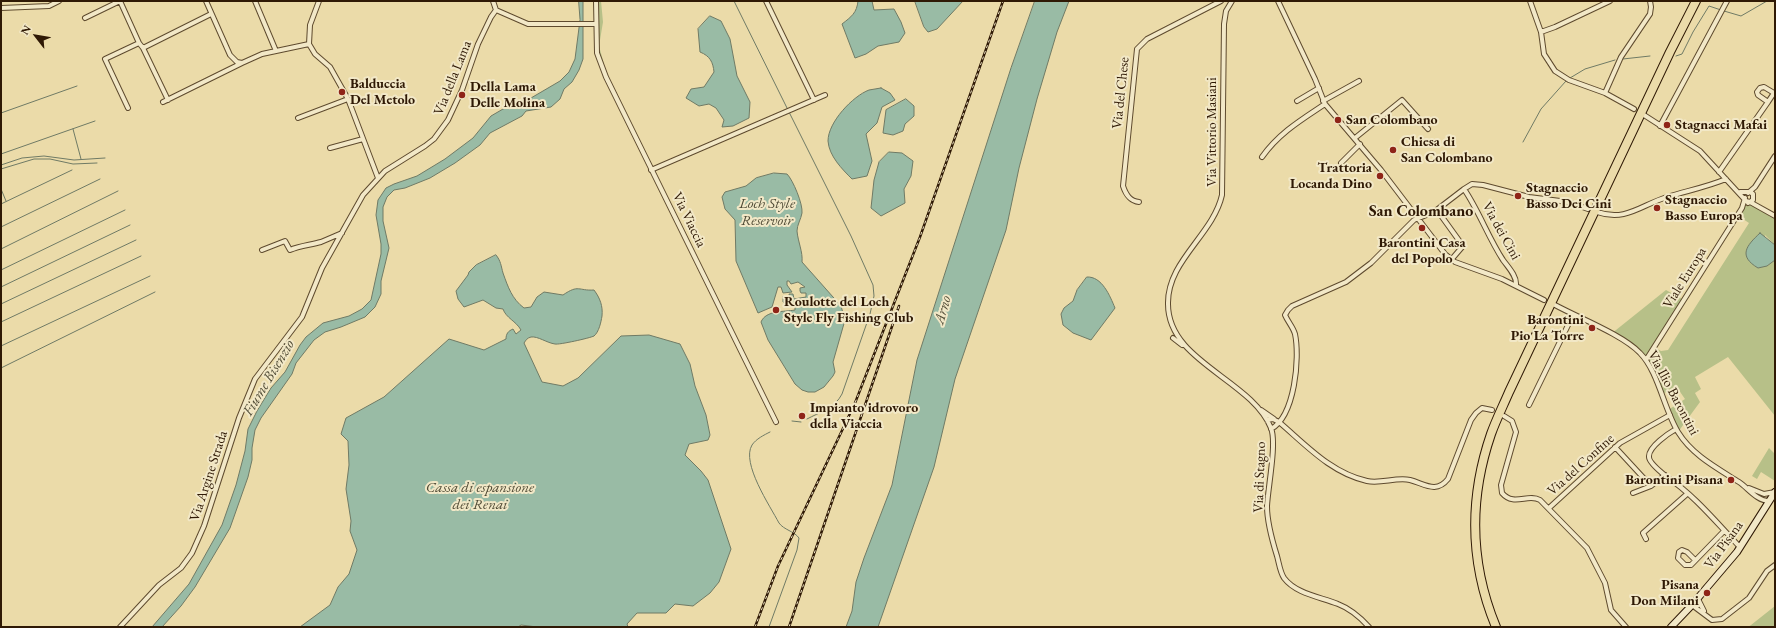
<!DOCTYPE html>
<html>
<head>
<meta charset="utf-8">
<style>
	body { margin:0 }
	#map { position:relative; width:1776px; height:628px; overflow:hidden; background:#ebdba9; font-family:"EB Garamond",serif }
	canvas { display:block }
	.frame { position:absolute; inset:0; border:2px solid #2f1905; pointer-events:none }
	.north { position:absolute; left:16px; top:16px; width:40px; height:40px; -webkit-text-stroke:3px #f2e8c7; paint-order:stroke; rotate:301deg; font-size:11px; font-weight:700; line-height:16px; text-align:center; color:#2f1905 }
	.north::after { content:''; display:block; margin:auto; width:14px; height:18px; background:#2f1905; clip-path:polygon(50% 0,100% 100%,50% 72%,0 100%) }
</style>
</head>
<body>
<div id="map">
<canvas width="1776" height="628"></canvas>
<div class="frame"></div>
<div class="north">N</div>
</div>
<script>
const c = document.querySelector('canvas').getContext('2d');
c.lineJoin = 'round';
function fill(path, color) { c.fillStyle = color; c.fill(path, 'evenodd'); }
function stroke(path, color, width, dash) { c.strokeStyle = color; c.lineWidth = width; c.lineCap = dash ? 'butt' : 'round'; c.setLineDash(dash || []); c.stroke(path); }
function write(font, color, halo, rows, align = 'center') {
  c.font = font + ' "EB Garamond",serif'; c.lineWidth = 4; c.setLineDash([]); c.textBaseline = 'middle'; c.strokeStyle = halo; c.fillStyle = color; for (const [text, x, y, turn = 0] of rows) {
    c.save(); c.translate(x, y); c.rotate((+turn || 0) * Math.PI / 180); c.textAlign = isNaN(turn) ? turn : align; if (halo) c.strokeText(text, 0, 0); c.fillText(text, 0, 0); c.restore();
  }
}
fill(new Path2D(`
	M597 1H601L603 22 599 46 604 64 602 65 598 52Z
	M1750 202 1775 216V245L1765 235 1767 266 1775 260V416L1728 357 1695 377 1701 389 1695 393 1700 402 1678 432 1668 410 1685 399 1676 386 1661 395 1642 354 1611 334 1666 290 1684 300 1654 347 1661 351 1668 350 1749 223 1737 215 1743 207Z
	M1769 448 1775 454V481L1761 472 1757 479 1752 476Z
	M1775 606V627H1748L1751 625Z`), '#b7c088');
const water = new Path2D(`
	M579 1H583V59L579 70 572 82 564 89 560 99 551 107 526 111 522 116 490 133 480 145 455 163 430 178 405 188 394 190 387 197 383 207V221L389 248 381 281V294L375 307 365 317 341 327 325 332 314 340 296 363 292 374 261 418 255 430 252 448V460L248 477 230 528 195 587 181 606 162 627H152L189 584 222 525 236 485 245 451 248 429 257 411 271 388 285 372 300 345 306 337 323 323 349 316 362 309 371 300 381 254V244L376 215 378 200 386 188 394 184 417 176 445 159 473 138 491 116 503 109 531 98 560 81 569 72 575 59 580 20Z
	M858 1H872L874 10 894 9 901 22 905 33 899 42 878 46 866 54 855 58 842 24C851 17 857 13 858 1Z
	M915 1H963L937 29 928 32 924 27Z
	M1035 1H1069L1057 32 1037 99 1019 168 1006 230 955 379 934 467 878 627H846L852 611 856 582 864 558 892 485 917 360 1011 68Z
	M710 16 721 21 730 39 737 76 750 102 749 118 733 126 722 127 724 120 716 108 709 104 699 106 686 98 691 89 704 87 714 72C713 62 710 56 700 52L698 29Z
	M881 88 890 93 895 100 882 107 877 123 866 134 872 161 867 176 852 179C842 169 829 156 828 141 828 122 853 96 869 90 873 89 877 89 881 88Z
	M906 99 914 106V116L905 124 903 131 893 135 883 133 886 110Z
	M889 152 902 153 913 161 911 176 904 189 905 203 881 216 871 208 874 180 879 162Z
	M774 173 787 174C793 180 803 204 802 213 801 219 797 225 797 231 798 242 803 252 802 262L841 306 845 320 833 362 835 372 833 376 824 387 815 392H808L802 390 795 384 768 340 761 322C766 310 784 312 795 310V305H789L783 302V296L787 299 790 298 789 294H793L794 299 806 297V293H801L800 291V288L805 287 798 282 791 284 789 281H787V285L792 292 783 293 781 287H778L772 307 758 313 736 261 735 220 725 209 722 197 725 192 746 186 756 178Z
	M1760 233 1775 245V260L1767 266 1758 268C1738 256 1746 246 1760 233Z
	M496 255C501 261 501 266 503 273 508 287 512 299 524 308L531 307 537 297 544 292 563 295C579 284 578 291 594 290 600 298 603 306 602 316 601 322 599 332 594 336 590 338 559 345 555 344 547 343 538 336 531 337 527 338 526 340 524 343L542 382 563 386 578 378 621 336 649 335 680 344 690 364 695 386 706 415 710 435 708 440 689 444 685 455 701 471 708 480 731 549 719 582 710 593 693 606 675 604 666 613H637L627 624 628 627H537L521 625 518 627H300L330 605 338 587 349 574 357 550 350 531 351 521 346 489 349 465 348 441 341 434 346 418 384 397 449 339 484 350 506 339C506 334 508 331 513 329L516 334 521 330C516 321 506 318 503 309L496 308 483 300 464 307 458 299 456 291 468 275 469 272 476 265Z
	M1087 277C1102 276 1110 296 1115 308L1091 340 1073 333 1063 325 1061 314 1064 308 1073 301 1077 290Z`);
fill(water, '#99bba5');
stroke(water, '#6f7a65', 1);
stroke(new Path2D(`
	M734 1 788 110
	M1724 11 1741 16 1767 1
	M1676 56 1682 54 1693 32 1709 6 1721 10
	M1623 59 1650 56
	M1570 78 1585 69 1615 60
	M789 112 851 236 873 285 874 296 870 314 842 394C835 408 820 412 807 419
	M1 113 77 86
	M73 129 81 159
	M1523 142 1541 109 1566 81
	M1 154 95 121
	M1 165 22 158 44 156 74 160 105 158
	M1 169 34 159H50L73 164 97 163
	M1 189 6 201
	M1 204 72 170
	M1 227 100 179
	M1 249 118 191
	M1 270 125 210
	M1 287 130 225
	M1 304 136 240
	M1 322 141 256
	M1 346 150 276
	M1 368 155 292
	M792 421 801 422
	M769 627 797 550 799 538C794 531 784 530 779 523 770 506 741 463 752 445 756 439 764 435 770 432`), '#6f7a65', 1);
const street = new Path2D(`
	M120 1 139 43 143 48 211 14
	M206 1 230 55 237 62 242 63 262 54 309 44
	M255 1 276 51
	M319 1 310 25 309 44 315 54 330 67 348 99 378 178
	M493 1 496 10
	M596 1 597 53 606 77 776 422
	M766 1 814 100
	M1232 1 1226 11 1224 24 1222 195C1213 235 1167 261 1168 304 1168 362 1251 379 1271 428 1277 443 1268 487 1267 506 1267 522 1272 540 1277 556 1279 563 1280 572 1284 578 1296 594 1321 597 1338 604 1351 609 1360 617 1369 627
	M1278 1 1315 79 1325 104 1381 170 1445 254 1455 262 1502 279 1544 300
	M1530 1 1541 32 1544 54 1555 71 1569 80 1605 93 1634 109
	M1 8 49 6 59 1
	M496 10 528 24H596
	M85 18 120 1
	M1541 32 1555 27 1610 1
	M143 48 168 100
	M1605 93 1621 57 1650 14 1651 7 1650 1
	M1297 101 1319 88
	M1323 101 1359 81
	M163 102 242 63
	M128 108 105 59 139 43
	M1644 115 1700 151 1746 201 1750 202
	M298 118 348 99
	M1660 126 1727 1
	M1355 138 1402 100 1428 129
	M330 148 363 139
	M1262 157C1279 133 1301 120 1325 104
	M1341 163 1360 144
	M651 170 825 95
	M1719 172 1768 102 1774 93 1764 87 1760 88 1757 92 1758 95 1768 102
	M1464 189C1479 211 1488 237 1503 260 1508 267 1517 276 1516 285
	M1740 192H1750L1753 194V200L1748 203
	M1748 193 1755 187 1775 156
	M1139 202C1130 201 1126 195 1123 186L1137 49 1147 39 1221 1
	M1750 202 1775 216
	M1437 210 1463 246 1451 260
	M1597 212C1626 222 1641 205 1667 197 1686 191 1707 187 1726 179
	M262 250 285 241 290 250C299 246 310 245 321 242 328 239 335 236 342 233
	M1555 305C1579 318 1623 335 1640 353 1658 371 1664 409 1678 432 1692 455 1717 468 1739 482 1748 488 1757 501 1769 501
	M1173 338 1182 345
	M1646 360 1742 208 1745 198
	M1529 405 1573 315
	M1261 410 1274 419
	M1504 416 1512 421 1516 432 1501 485 1502 493C1514 507 1528 493 1540 500L1587 548 1605 583 1611 610 1626 627
	M1267 420 1273 419 1279 422C1306 445 1331 473 1367 481 1381 484 1396 477 1410 480 1425 484 1436 494 1448 479L1471 420 1476 413 1482 408 1492 410
	M1271 429C1295 416 1300 358 1295 334 1293 327 1288 322 1285 315L1288 310 1292 306 1346 282 1371 263 1414 220 1434 212 1464 189 1472 184 1483 185 1529 197 1568 202 1588 209
	M1676 429C1669 433 1648 447 1649 457 1649 463 1662 473 1667 477 1694 495 1716 522 1738 545
	M1615 447 1651 486 1665 475
	M1749 488 1764 494 1775 492
	M1633 493 1651 486
	M1549 508 1620 443 1670 415
	M1646 539 1643 533 1687 494
	M1695 560 1687 552 1682 550 1679 552 1678 558 1685 565H1691L1724 531
	M1698 599 1704 611
	M1692 605 1712 620 1722 619 1749 598 1767 571 1775 565
	M120 627 159 585 181 568 192 553 204 526 239 418 255 379 302 317 322 268 363 195 385 171 425 146 434 139 448 120 462 90 478 44 491 17 496 10`);
const secondary = new Path2D(`
	M1671 627 1692 605 1737 552 1775 492`);
const highway = new Path2D(`
	M1496 627C1470 564 1469 498 1491 434 1496 420 1503 406 1509 392L1670 52 1696 1`);
stroke(street, '#5e4a2e', 6);
stroke(secondary, '#2f1905', 8);
stroke(highway, '#2f1905', 10);
stroke(street, '#f2e8c7', 4);
stroke(secondary, '#f2e8c7', 6);
stroke(highway, '#ebdba9', 8);
const rail = new Path2D(`
	M755 627 778 566 855 403 920 237 1003 1
	M789 627 899 306`);
stroke(rail, '#2f1905', 2.5);
stroke(rail, '#f2e8c7', 1, [3]);
for (const [x, y, r, color] of [
	[342,92,4,"#8f2418"],
	[462,95,4,"#8f2418"],
	[1338,120,4,"#8f2418"],
	[1667,125,4,"#8f2418"],
	[1393,150,4,"#8f2418"],
	[1380,176,4,"#8f2418"],
	[1518,196,4,"#8f2418"],
	[1657,208,4,"#8f2418"],
	[1422,228,4,"#8f2418"],
	[776,310,4,"#8f2418"],
	[1592,328,4,"#8f2418"],
	[802,416,4,"#8f2418"],
	[1731,480,4,"#8f2418"],
	[1707,593,4,"#8f2418"]
]) { const dot = new Path2D(); dot.arc(x, y, r, 0, 2 * Math.PI); c.fillStyle = color; c.fill(dot); stroke(dot, '#f2e8c7', 1.5); }
write('14px', '#2f1905', '#f2e8c7', [
	["Via della Lama",453,78,-68],
	["Via del Chese",1121,93,-84],
	["Via Vittorio Masiani",1212,132,-90],
	["Via Viaccia",689,220,64],
	["Via dei Cini",1501,231,61],
	["Viale Europa",1685,278,-58],
	["Via Ilio Barontini",1673,393,62],
	["Via del Confine",1581,465,-42],
	["Via Argine Strada",209,476,-72],
	["Via di Stagno",1260,477,-88],
	["Via Pisana",1724,545,-54]
]);
write('bold 14px', '#2f1905', '#f2e8c7', [
	["Balduccia",350,84],
	["Del Metolo",350,100],
	["Della Lama",470,87],
	["Delle Molina",470,103],
	["San Colombano",1346,120],
	["Stagnacci Mafai",1675,125],
	["Chiesa di",1401,142],
	["San Colombano",1401,158],
	["Trattoria",1372,168,"right"],
	["Locanda Dino",1372,184,"right"],
	["Stagnaccio",1526,188],
	["Basso Dei Cini",1526,204],
	["Stagnaccio",1665,200],
	["Basso Europa",1665,216],
	["Barontini Casa",1422,243,"center"],
	["del Popolo",1422,259,"center"],
	["Roulotte del Loch",784,302],
	["Style Fly Fishing Club",784,318],
	["Barontini",1584,320,"right"],
	["Pio La Torre",1584,336,"right"],
	["Impianto idrovoro",810,408],
	["della Viaccia",810,424],
	["Barontini Pisana",1723,480,"right"],
	["Pisana",1699,585,"right"],
	["Don Milani",1699,601,"right"]
], 'left');
write('italic 15px', '#4f4a35', '#f2e8c7', [
	["Loch Style",767,204],
	["Reservoir",767,221],
	["Arno",943,310,-74],
	["Fiume Bisenzio",269,378,-59],
	["Cassa di espansione",480,488],
	["dei Renai",480,505]
]);
write('bold 16px', '#2f1905', '#f2e8c7', [
	["San Colombano",1421,212]
]);
</script>
</body>
</html>
